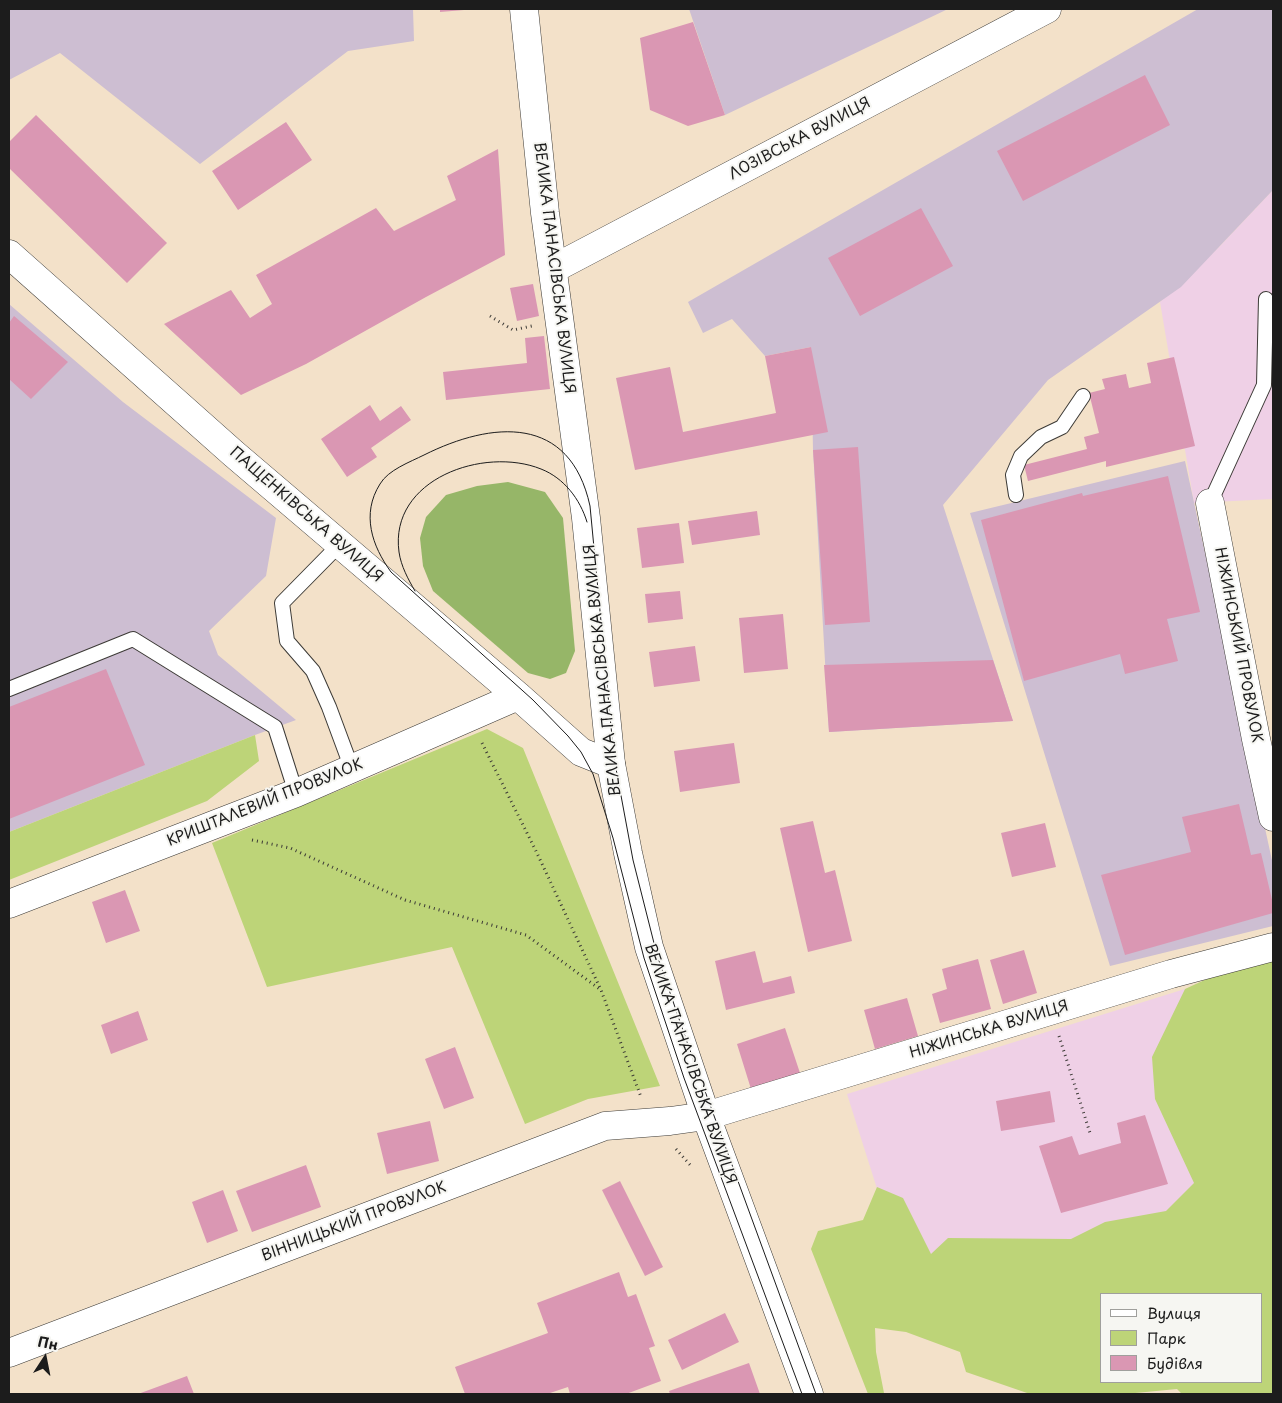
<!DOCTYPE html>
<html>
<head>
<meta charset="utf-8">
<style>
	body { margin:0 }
	#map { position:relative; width:1282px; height:1403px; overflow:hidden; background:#f3e1c9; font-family:"Playpen Sans",sans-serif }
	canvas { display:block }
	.frame { position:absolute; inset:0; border:10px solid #1c1c1c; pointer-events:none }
	.legend { position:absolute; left:1100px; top:1293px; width:162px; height:90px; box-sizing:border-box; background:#f6f6f2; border:1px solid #9f9f9c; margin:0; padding:6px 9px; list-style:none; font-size:15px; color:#1c1c1c }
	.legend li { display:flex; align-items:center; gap:10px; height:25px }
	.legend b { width:25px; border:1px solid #9f9f9c }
	.north { position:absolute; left:20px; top:1333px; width:50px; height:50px; -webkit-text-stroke:4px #f6f6f2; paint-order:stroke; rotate:11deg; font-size:14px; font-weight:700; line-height:20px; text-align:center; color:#1c1c1c }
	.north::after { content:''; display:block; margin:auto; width:18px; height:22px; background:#1c1c1c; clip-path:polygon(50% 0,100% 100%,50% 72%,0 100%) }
</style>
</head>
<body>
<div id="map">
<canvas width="1282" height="1403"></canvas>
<div class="frame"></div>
<ul class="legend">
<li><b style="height:6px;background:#fff"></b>Вулиця</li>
<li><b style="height:14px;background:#bdd478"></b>Парк</li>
<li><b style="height:14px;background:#da97b3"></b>Будівля</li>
</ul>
<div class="north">Пн</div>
</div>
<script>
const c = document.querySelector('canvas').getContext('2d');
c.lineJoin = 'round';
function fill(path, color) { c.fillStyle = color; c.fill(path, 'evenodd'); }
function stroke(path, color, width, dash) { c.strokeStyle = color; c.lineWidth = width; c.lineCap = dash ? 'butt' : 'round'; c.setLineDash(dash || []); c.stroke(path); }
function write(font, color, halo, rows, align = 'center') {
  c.font = font + ' "Playpen Sans",sans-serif'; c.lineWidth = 4; c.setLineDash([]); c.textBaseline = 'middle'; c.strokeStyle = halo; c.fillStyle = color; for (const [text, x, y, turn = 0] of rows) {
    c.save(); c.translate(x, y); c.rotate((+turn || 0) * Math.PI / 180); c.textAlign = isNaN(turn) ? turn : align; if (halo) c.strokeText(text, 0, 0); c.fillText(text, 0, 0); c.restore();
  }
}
fill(new Path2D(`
	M1273 190V499L1194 503 1160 302 1220 246Z
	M1185 989 1262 1234 925 1340 847 1094Z`), '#efd0e6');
fill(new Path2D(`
	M9 9H413L414 41 348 51 200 164 60 53 9 80Z
	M689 9H948L725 115Z
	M1198 9H1273V190L1181 287 1048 380 943 505 1013 721 829 732 813 450 811 347 765 356 732 319 703 333 688 302Z
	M9 304 123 402 276 518 266 576 209 631 218 655 296 720 255 735 9 832Z
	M1185 461 1273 865V926L1110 966 970 513Z`), '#cdbed2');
fill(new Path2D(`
	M487 729 523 748 660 1086 588 1099 525 1124 452 947 267 987 212 843Z
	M255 735 259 761 207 801 9 880V832Z
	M1273 961V1394H1182L1177 1389 1125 1394H1030L966 1372 960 1352 906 1332 875 1328 876 1352 884 1393 883 1394H868L811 1249 818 1231 863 1220 877 1187 903 1198 931 1254 948 1238 1071 1239 1105 1222 1166 1211 1194 1183 1155 1099 1152 1057 1185 989 1224 971ZM1101 1294H1261V1382H1101Z`), '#bdd478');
fill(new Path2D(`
	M508 482 545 492 563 518 575 651 566 673 550 679 528 673 433 591 423 566 420 538 426 517 446 495 477 486Z`), '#96b668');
fill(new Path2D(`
	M440 9H464V10L440 12Z
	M693 22 725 115 688 126 650 110 640 38Z
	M1145 75 1170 125 1023 201 997 151Z
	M36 115 167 243 127 283 9 168V142Z
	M286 122 312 160 238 210 212 171Z
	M498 149 505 255 426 297 306 364 241 395 164 324 231 290 250 318 272 304 256 275 376 208 394 231 456 200 447 176Z
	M921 208 953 266 860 316 828 258Z
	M533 284 539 316 517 321 510 288Z
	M14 316 68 362 31 399 9 379V323Z
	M544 336 550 389 446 400 443 372 527 363 525 338Z
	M811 347 828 432 635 470 616 378 670 367 683 432 776 413 765 356Z
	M1174 357 1195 446 1106 467V461L1028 481 1024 465 1087 449 1084 437 1099 433 1089 393 1105 389 1102 379 1126 374 1129 388 1151 383 1147 363Z
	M370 405 380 421 401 406 411 420 371 448 377 457 347 477 321 439Z
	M858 447 870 622 825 625 813 450Z
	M1168 476 1200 612 1167 619 1178 661 1125 674 1120 654 1024 681 981 520 1082 493 1083 496Z
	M757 511 760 535 692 545 688 521Z
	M679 523 684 563 642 568 637 528Z
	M680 591 683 619 648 623 645 594Z
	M783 614 788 669 744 673 739 618Z
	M695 646 700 681 654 687 649 652Z
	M993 660 1013 721 829 732 824 665Z
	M106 669 145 765 9 819V707Z
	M734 743 740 783 680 792 674 751Z
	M1239 804 1251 855 1261 853 1273 904V913L1125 955 1101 875 1191 852 1182 817Z
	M813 821 825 873 835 870 852 941 808 952 780 828Z
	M1045 823 1056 867 1012 877 1001 833Z
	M125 890 140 931 106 943 92 902Z
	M1024 950 1037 993 1003 1004 990 960Z
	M755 951 763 983 791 976 795 993 726 1010 715 961Z
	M978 959 991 1009 940 1023 932 994 947 989 942 969Z
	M907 998 918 1036 875 1049 864 1010Z
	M138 1011 148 1040 111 1054 101 1025Z
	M785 1028 800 1073 751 1089 737 1044Z
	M455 1047 474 1098 444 1109 425 1059Z
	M1050 1091 1055 1122 1001 1131 996 1101Z
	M1145 1115 1168 1184 1061 1213 1039 1146 1072 1136 1079 1155 1121 1143 1117 1123Z
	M430 1121 439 1161 387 1174 377 1133Z
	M306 1165 321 1207 252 1232 236 1191Z
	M620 1181 663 1267 645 1276 602 1190Z
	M223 1190 238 1231 207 1243 192 1202Z
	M619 1272 628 1297 636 1294 655 1346 649 1348 661 1381 626 1394H570L568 1387 547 1394H465L455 1367 548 1333 537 1303Z
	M725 1313 739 1342 682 1370 668 1340Z
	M749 1363 760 1394H670L669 1391Z
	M187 1376 194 1394H138Z`), '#da97b3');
const lane = new Path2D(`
	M1016 495 1013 475 1021 456 1041 437 1062 427 1083 396
	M1210 503 1264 385 1266 299
	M340 544 282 603 287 641 313 671 329 707 352 769
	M9 689 133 639 275 727 296 793`);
const street = new Path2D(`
	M9 254 234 454 518 696 581 752 611 764
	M553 269 1047 9
	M1210 503 1256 739 1273 817
	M9 904 296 793 518 696
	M9 1353 605 1126 670 1121 706 1116 1171 974 1273 947`);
const secondary = new Path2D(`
	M524 9 545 213 586 518 611 764 628 853 649 947 706 1116 809 1394`);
stroke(lane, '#3c3a36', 16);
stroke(street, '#3c3a36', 29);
stroke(secondary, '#3c3a36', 29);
stroke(new Path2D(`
	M490 316 513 330 532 326
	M482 743 536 851 601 990 641 1097
	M252 840 290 848 405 900 526 935 601 990
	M1059 1036 1091 1136
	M676 1149 692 1167`), '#3c3a36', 3, [1, 4]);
stroke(lane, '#fff', 14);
stroke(street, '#fff', 28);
stroke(secondary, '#fff', 28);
stroke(new Path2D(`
	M415 591C408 579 401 566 399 552 389 479 484 446 541 469 564 478 580 499 587 522
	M802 1394 684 1078 644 958 613 838 593 774 581 752 568 736 533 700 391 572C372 546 361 514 380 484 388 470 410 462 424 455 492 421 570 414 590 506L614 758 633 860 657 955 687 1042 816 1394`), '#1c1c1c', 1);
write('15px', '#1c1c1c', '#f6f6f2', [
	["ЛОЗІВСЬКА ВУЛИЦЯ",800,139,-28],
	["ВЕЛИКА ПАНАСІВСЬКА ВУЛИЦЯ",554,268,83],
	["ПАЩЕНКІВСЬКА ВУЛИЦЯ",306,515,41],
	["НІЖИНСЬКИЙ ПРОВУЛОК",1238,645,79],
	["ВЕЛИКА ПАНАСІВСЬКА ВУЛИЦЯ",603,670,-96],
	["КРИШТАЛЕВИЙ ПРОВУЛОК",265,803,-22],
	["НІЖИНСЬКА ВУЛИЦЯ",989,1030,-17],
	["ВЕЛИКА ПАНАСІВСЬКА ВУЛИЦЯ",690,1064,71],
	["ВІННИЦЬКИЙ ПРОВУЛОК",354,1222,-21]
]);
</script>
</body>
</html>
